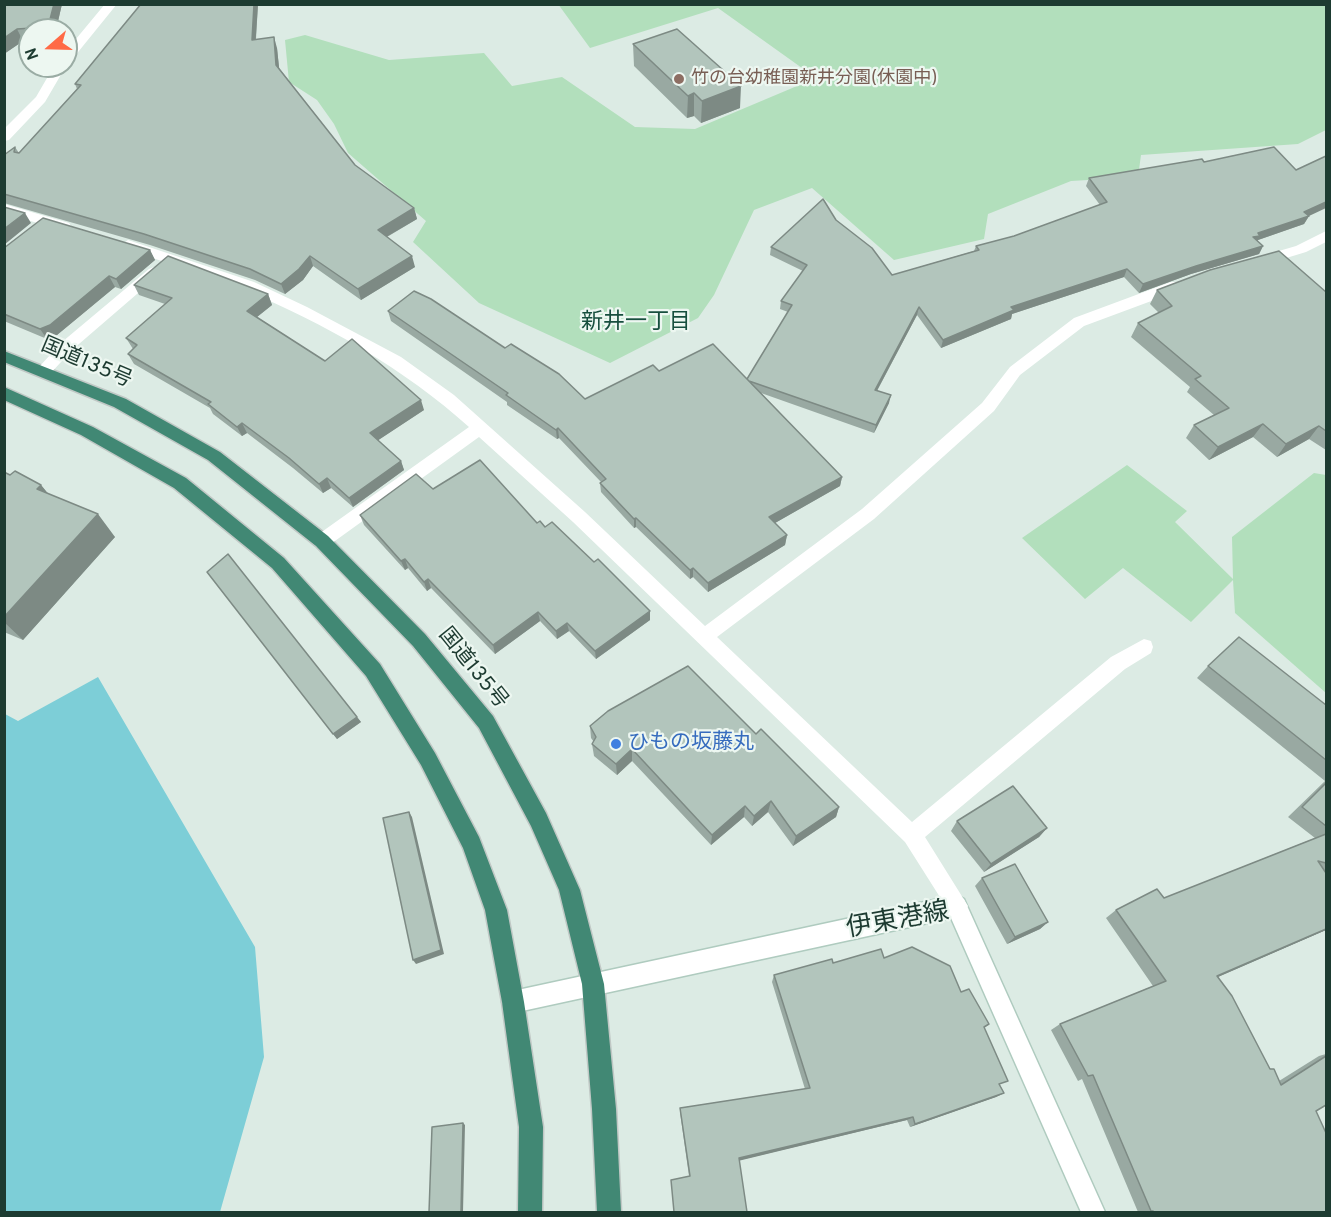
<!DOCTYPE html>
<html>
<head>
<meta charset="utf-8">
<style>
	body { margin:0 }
	#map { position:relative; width:1331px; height:1217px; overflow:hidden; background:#dcebe4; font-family:Overpass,sans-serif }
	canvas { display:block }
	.frame { position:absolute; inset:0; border:6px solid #1d3b31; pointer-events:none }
	.north { position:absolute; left:18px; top:18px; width:60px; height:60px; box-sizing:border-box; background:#edf7f1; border:2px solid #9aaca4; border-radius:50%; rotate:250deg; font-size:16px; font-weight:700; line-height:24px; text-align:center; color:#1d3b31 }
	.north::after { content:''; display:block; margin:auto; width:21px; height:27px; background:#ff6a46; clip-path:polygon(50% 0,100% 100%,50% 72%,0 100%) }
</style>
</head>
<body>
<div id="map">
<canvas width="1331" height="1217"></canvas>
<div class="frame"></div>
<div class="north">N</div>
</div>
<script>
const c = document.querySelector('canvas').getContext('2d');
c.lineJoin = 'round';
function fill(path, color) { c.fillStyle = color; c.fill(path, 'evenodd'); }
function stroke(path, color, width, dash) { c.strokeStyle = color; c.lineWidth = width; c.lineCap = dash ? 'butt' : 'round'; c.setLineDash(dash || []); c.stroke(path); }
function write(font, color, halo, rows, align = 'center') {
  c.font = font + ' Overpass,"Noto Sans JP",sans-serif'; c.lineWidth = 4.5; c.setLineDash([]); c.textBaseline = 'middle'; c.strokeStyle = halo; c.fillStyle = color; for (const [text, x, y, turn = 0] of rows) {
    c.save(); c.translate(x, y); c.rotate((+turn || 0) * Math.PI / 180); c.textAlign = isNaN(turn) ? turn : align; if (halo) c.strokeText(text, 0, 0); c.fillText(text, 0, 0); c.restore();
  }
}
fill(new Path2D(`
	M558 4 1326 5V130L1298 144 1141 155 1138 177 1071 181 988 214 984 239 894 260 812 188 754 210 714 295 698 318 610 363 479 303 413 242 426 221 348 153 334 124 317 100 289 82 285 40 305 35 389 60 484 53 512 86 562 77 635 127 695 129 816 78 718 8 590 48Z
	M1127 465 1187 511 1175 522 1233 579 1232 537 1314 473 1326 475V693L1235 613 1233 580 1191 622 1123 568 1085 599 1022 538Z`), '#b2dfbc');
fill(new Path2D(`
	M98 677 255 947 264 1057 220 1212H5V714L18 721Z`), '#7dced7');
const secondary = new Path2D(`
	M957 895 964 899 1105 1212H1081L951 918 513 1013 505 1010 502 1002 505 994 513 991Z`);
const trunk = new Path2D(`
	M4 351 126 399 220 452 328 536 425 634 493 716 546 813 580 890 604 984 616 1109 621 1212H597L592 1109 582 984 559 890 531 826 479 728 413 646 316 546 208 460 114 407 4 362Z
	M4 387 93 427 186 478 284 558 380 664 435 753 479 837 507 910 524 1002 543 1127 542 1212H518L519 1127 502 1002 485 910 463 848 421 765 366 676 272 568 174 488 81 435 4 400Z`);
stroke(secondary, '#afcbbf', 3);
stroke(trunk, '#c0c8c5', 3);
fill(new Path2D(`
	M154 267 161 272 159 275 72 350 49 375H39L36 371 39 367 62 342 149 269Z`), '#fff');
fill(new Path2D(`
	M105 4H117L70 62 66 63V51Z
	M54 66H66L45 102 9 140 4 141V129L36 97Z
	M4 204 69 223 71 226 64 231 4 213Z
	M1326 231V242L1306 252 1260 266 1253 261 1255 258 1296 246Z
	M128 240 254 282 307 307 401 357 454 395 585 512 705 626 862 509 982 403 1010 367 1074 318 1171 282H1181L1183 286 1181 290 1084 326 1020 375 994 411 874 519 717 637 912 822 1111 657 1144 639 1151 641 1153 647 1151 653 1125 669 925 837 968 906 964 913 957 917 950 913 905 842 573 522 479 437 328 546 322 548 316 546 313 541 316 536 469 427C406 370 323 322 244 290 205 274 163 262 123 248L121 245Z`), '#fff');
fill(secondary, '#fff');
fill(trunk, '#418874');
fill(new Path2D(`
	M4 4H62L56 30H30V40L23 41 4 54Z
	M141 4H258L256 39 277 48 279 68 355 165 414 208 417 219 387 237 415 267 361 300 313 266 303 280 285 294 255 280 150 245 4 203V155L15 147 19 153 77 89 75 84Z
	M633 44 740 108 701 123 694 116 687 118 634 66Z
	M1204 162 1309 216 1304 224 1258 240 1257 241 1263 246 1259 254 1191 274 1139 293 1124 277 1012 314 1011 319 941 348 917 315 877 391 889 403 874 433 761 393 842 477 840 486 775 523 787 535 785 545 708 592 693 577 690 579 636 527 634 528 601 492 600 483 601 482 559 438 557 439 507 405V402L391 321 388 311 505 348 585 399 659 371 747 379 788 312 780 309 781 301 803 271 770 255 771 247 836 220 892 275 974 251 976 246 1014 236 1100 205 1086 186 1089 178Z
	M4 248 150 250 155 260 121 289 115 287 57 335 47 339 4 321Z
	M134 285 268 294 272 305 257 317 325 361 424 410 378 440 401 461 404 470 353 507 331 488 323 493 293 468 247 433 242 436 213 414 210 408 134 364 128 354 133 349 126 338 165 304 139 295Z
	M1157 290 1326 292V450L1309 439 1277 457 1253 437 1209 460 1186 438 1194 425 1214 415 1187 392 1190 387 1131 337 1138 323 1159 313 1150 304Z
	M4 472 10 475 41 485 48 494 115 537 23 640 4 632Z
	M433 489 537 523 545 527 650 620 596 659 569 631 557 639 540 621 495 654 431 588 427 591 408 568 405 570 364 525 360 515Z
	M207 572 357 717 361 722 337 739Z
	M1208 666 1326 705V930L1218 977 1270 1069 1279 1081 1319 1056 1326 1054V1105L1316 1111 1326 1212H1138L1082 1079 1078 1081 1051 1030 1060 1024 1153 986 1106 918 1116 910 1164 898 1315 838 1288 817 1325 781 1197 678Z
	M590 726 756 734 839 807 836 817 793 846 768 812 752 826 744 817 711 845 632 761 617 775 594 756 592 744 594 742 591 738Z
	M957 821 1047 828 1039 837 984 872 951 831Z
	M982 878 1048 922 1040 929 1007 944 975 886Z
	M884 958 961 992 989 1024 984 1028 1000 1085 1004 1093 996 1097 910 1127 907 1120 740 1160 689 1176 680 1112V1108L805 1089 772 982 774 975 833 963Z`), '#99a9a2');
fill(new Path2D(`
	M54 4H62L56 30H50L48 27Z
	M254 4H258L255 50 252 40Z
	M17 29 23 41 4 54V38Z
	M274 37 277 48 280 76 276 65Z
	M741 86 740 108 701 123 702 101Z
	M694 93V116L687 118 688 96Z
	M1326 202V208L1309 216 1304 224 1258 240 1256 244 1253 237 1258 233Z
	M414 208 417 219 381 240 378 230Z
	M25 213 31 223 4 245V229Z
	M1263 246 1259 254 1191 274 1139 293 1143 284 1196 266Z
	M150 250 155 260 121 289 116 279Z
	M310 256 313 266 303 280 285 294 281 284Z
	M412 256 415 267 361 300 358 289Z
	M1127 269 1124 277 1012 314 1011 319 941 348 943 340 1011 307Z
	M109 276 115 287 57 335 47 339 40 329Z
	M268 294 272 305 252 321 247 311Z
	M919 307 917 315 873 398 875 390Z
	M891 395 889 403 874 433 876 425Z
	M421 400 424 410 374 443 370 433Z
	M242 423 247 433 242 436 237 427Z
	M1263 424 1253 437 1209 460 1218 447Z
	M1319 426 1309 439 1277 457 1286 444Z
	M558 428 559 438 557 439 556 430Z
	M401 461 404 470 353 507 349 498Z
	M842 477 840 486 768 527 769 517Z
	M327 478 331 488 323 493 319 484Z
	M41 485 60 508 37 489Z
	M98 514 115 537 23 640 4 622V617Z
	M636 518V527L634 528V519Z
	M787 535 785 545 708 592V583Z
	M405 559 408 568 405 570 401 561Z
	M693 568V577L690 579V570Z
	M428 579 431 588 427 591 424 582Z
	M650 611V620L596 659 595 651Z
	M538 612 540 621 495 654 493 645Z
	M567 623 569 631 557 639 556 631Z
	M357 717 361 722 337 739 333 734Z
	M632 749V761L617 775 616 764Z
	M771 801 768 812 752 826 754 816Z
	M745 806 744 817 711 845 712 835Z
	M839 807 836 817 793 846 796 836Z
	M409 812 412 817 444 954 416 964 413 960Z
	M1047 828 1039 837 984 872 991 864Z
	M1048 922 1040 929 1007 944 1015 937Z
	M1326 929V930L1204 983 1217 976Z
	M1004 1093 996 1097 910 1127 915 1124Z
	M913 1117 907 1120 738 1161 739 1158Z
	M463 1123 465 1125 463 1212H461Z`), '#7d8a84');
const building = new Path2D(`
	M4 4H54L48 27 17 29 4 38Z
	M141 4H254L252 40 274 37 276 65 355 165 414 208 378 230 412 256 358 289 310 256 299 269 281 284 250 269 144 234 4 194V155L15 147 14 152 19 153 81 85 75 84Z
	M677 29 741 86 702 101 694 93 688 96 633 44Z
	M1274 147 1296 170 1326 156V202L1304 212 1309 216 1258 233 1260 236 1253 237 1263 246 1196 266 1143 284 1127 269 1011 307 1014 310 943 340 919 307 875 390 891 395 876 425 749 381 747 379 792 305 781 301 807 265 771 247 823 199 836 220 872 248 892 275 979 250 976 246 1014 236 1107 202 1089 178 1202 159 1204 162Z
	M4 207 25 213 4 229Z
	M43 218 150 250 116 279 109 276 50 325 40 329 4 314V248Z
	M1279 251 1326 292V431L1319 426 1286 444 1263 424 1218 447 1194 425 1229 408 1195 379 1201 376 1138 323 1172 306 1157 290 1210 270Z
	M168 256 268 294 247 311 325 361 352 339 421 400 370 433 401 461 349 498 327 478 319 484 289 458 242 423 237 427 208 404 211 402 128 354 137 345 126 338 172 298 134 285Z
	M414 291 431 299 505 348 511 344 559 374 585 399 653 365 659 371 713 344 842 477 769 517 787 535 708 583 693 568 690 570 636 518 634 519 600 483 606 479 558 428 556 430 506 395 508 393 388 311Z
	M480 460 537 523 540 521 545 527 552 522 594 562 598 559 650 611 595 651 567 623 556 631 538 612 493 645 428 579 424 582 405 559 401 561 360 515 416 474 433 489Z
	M15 471 41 485 37 489 98 514 4 617V472L10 475Z
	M228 554 357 717 333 734 207 572Z
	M1239 637 1326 705V760L1208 666Z
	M688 666 756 734 761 729 839 807 796 836 771 801 754 816 745 806 712 835 632 749 616 764 592 744 596 737 590 726 608 711Z
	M1326 783V826L1302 807Z
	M1013 786 1047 828 991 864 957 821Z
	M409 812 441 950 413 960 383 818Z
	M1326 834V863L1318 861 1326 873V929L1217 976 1232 996 1270 1069H1274L1281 1085 1326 1056V1105L1316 1111 1326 1133V1212H1154L1153 1211H1151L1093 1075 1088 1076 1060 1024 1166 981 1116 910 1157 889 1164 898Z
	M1015 864 1048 922 1015 937 982 878Z
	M912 947 950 966 961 992 969 989 989 1024 984 1027 1008 1081 999 1084 1004 1093 915 1124 913 1117 739 1158 747 1212H674L671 1180 690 1176 680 1108 810 1088 774 975 832 959 833 963 881 949 884 958Z
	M463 1123 461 1212H429L432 1127Z`);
fill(building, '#b2c5bc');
stroke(building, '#7d8a84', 1.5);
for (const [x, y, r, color] of [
	[679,79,6,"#8d6e63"],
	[616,744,6,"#3f7fe0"]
]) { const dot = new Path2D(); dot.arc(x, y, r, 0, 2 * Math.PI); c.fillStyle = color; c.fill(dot); stroke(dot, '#edf7f1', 2); }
write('18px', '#785e54', '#edf7f1', [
	["竹の台幼稚園新井分園(休園中)",691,79]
], 'left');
write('21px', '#1d3b31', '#edf7f1', [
	["国道135号",86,364,23],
	["国道135号",472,669,51]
]);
write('21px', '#366cbe', '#edf7f1', [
	["ひもの坂藤丸",628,744]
], 'left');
write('22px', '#174f3e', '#edf7f1', [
	["新井一丁目",636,324]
]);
write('26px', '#1d3b31', '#edf7f1', [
	["伊東港線",898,922,-10]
]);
</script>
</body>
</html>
